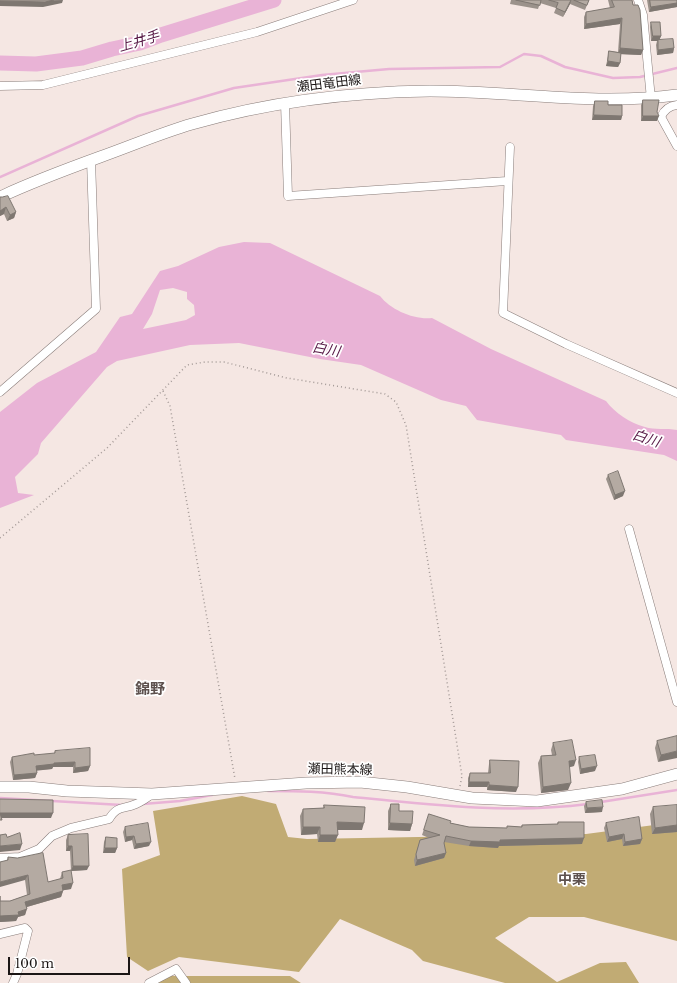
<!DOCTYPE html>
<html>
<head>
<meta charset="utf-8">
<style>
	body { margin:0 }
	#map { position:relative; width:677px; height:983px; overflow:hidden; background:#f5e7e3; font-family:"Libre Baskerville",serif }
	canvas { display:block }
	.scale { position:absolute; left:8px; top:957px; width:122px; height:18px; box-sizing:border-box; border:2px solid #1b1615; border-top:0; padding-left:5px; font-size:12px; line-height:14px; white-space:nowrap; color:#1b1615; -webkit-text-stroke:3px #fff; paint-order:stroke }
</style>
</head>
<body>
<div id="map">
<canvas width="677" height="983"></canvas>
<div class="scale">100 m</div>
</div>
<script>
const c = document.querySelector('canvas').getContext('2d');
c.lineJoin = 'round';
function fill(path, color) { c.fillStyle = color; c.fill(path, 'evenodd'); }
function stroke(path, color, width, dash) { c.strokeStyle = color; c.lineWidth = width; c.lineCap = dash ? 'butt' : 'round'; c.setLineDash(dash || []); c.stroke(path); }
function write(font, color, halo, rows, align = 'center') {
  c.font = font + ' "Libre Baskerville","Noto Sans JP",serif'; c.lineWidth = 3.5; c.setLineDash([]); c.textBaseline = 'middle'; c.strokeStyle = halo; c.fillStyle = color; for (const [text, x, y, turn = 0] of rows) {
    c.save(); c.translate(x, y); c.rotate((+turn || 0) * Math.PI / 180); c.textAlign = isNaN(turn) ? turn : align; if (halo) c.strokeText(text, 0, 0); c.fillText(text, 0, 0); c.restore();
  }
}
fill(new Path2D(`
	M242 796 276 804 288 837 307 839 586 834 677 822V941L584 917H529L495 938 557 982 600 963 626 962 639 983H505L423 961 412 950 340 919 299 972 179 957 148 971 127 957 122 869 160 855 153 811Z
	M157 976H290L301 983H149Z`), '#c1ab74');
fill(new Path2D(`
	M244 242 270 243 380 296C391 310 414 320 432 318L491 349 606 401C615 413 630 423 645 427 654 430 667 428 677 430V461L664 455 566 440 561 435 477 420 466 406 441 400 361 365 320 359 239 343 190 345 117 361 107 367 41 443 38 454 15 477 18 493 34 495 0 508V412L37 383 96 352 120 317 132 314 160 271 178 266 219 247ZM173 288 187 292V299L194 305 195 315 186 320 143 329 152 314 160 290Z`), '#e9b3d6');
stroke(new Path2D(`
	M0 177 138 116 234 88 322 75 389 69 500 67 524 54 541 56 565 67 613 78 640 77 677 68
	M268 791C297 791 325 791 353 797 431 805 510 814 588 804
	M0 798 122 805
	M601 802 677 790
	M143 804 180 801 212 795`), '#e9b3d6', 2.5);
stroke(new Path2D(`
	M0 63 36 64 82 58 112 49 140 43 161 35 274 0`), '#e9b3d6', 15);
const street = new Path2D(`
	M638 0 643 15 651 99
	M0 86 43 85 257 32 353 0
	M285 103 288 196 507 181
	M677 105C669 106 664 110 661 117L677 146
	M510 147 503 313 566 344 677 393
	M0 392 96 309 91 160
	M629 529 677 702
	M0 858 20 857 39 849 52 836 71 828 109 819C118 805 122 810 136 804 141 802 147 798 152 794
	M0 934 25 928 28 931 17 974 13 983
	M149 983 176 969 186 983`);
const secondary = new Path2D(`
	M0 197C32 182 67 169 100 157 131 146 161 133 192 124 269 102 350 92 430 91 512 91 595 106 677 95
	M0 787H29L67 791 152 794 306 783 360 782 407 787 472 798 537 801 622 789 677 774`);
stroke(street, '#897d7a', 9);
stroke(secondary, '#897d7a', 12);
stroke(new Path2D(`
	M163 391 170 406 235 779
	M0 538 107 448 187 365 205 362H224L287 378 385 394 396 402 406 425 462 776 460 786`), '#a39996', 1.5, [1, 3]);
stroke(street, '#fff', 8);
stroke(secondary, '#fff', 11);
fill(new Path2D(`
	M511 0H589L585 10 570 4 563 17 554 13 556 8 540 3 538 9 510 4Z
	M608 0H632L643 50 641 55 621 54 620 63 618 67 606 66 609 51 618 52 620 24 584 29V17L586 12 610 8Z
	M647 0H677V7L649 12Z
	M651 22 661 36 659 40 674 48 673 53 657 55 656 45 657 41H651L650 27Z
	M643 100 657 112V121H641V105Z
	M595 101 608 105 622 116 621 120H592L593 106Z
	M0 197 16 212 14 218 7 221 4 214 0 216Z
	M608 475 623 496 614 500 606 479Z
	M677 736 658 762 655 748 657 741Z
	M553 743 574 766 569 767 568 790 541 793 538 763 541 756 552 755 551 750Z
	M55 751 90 766 88 771 73 773V767H53L52 769 37 770V773L35 778 13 780 10 762 12 757 54 754Z
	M579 757 595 771 580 774 578 762Z
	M490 760 516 792 487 790V787H468V778L470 773H488L489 764Z
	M586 802 602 812 585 813 584 806Z
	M391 804 412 824 410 831 388 830V811Z
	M324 805 362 830H338L335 842H318L317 834 301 835 300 816 303 809 323 808Z
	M653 807 677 832 652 834 650 814Z
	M429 814 450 823 469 827 507 828V826L521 827 522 825 557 824 558 822 582 844 498 846V848L469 846 444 842V843L446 853 444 858 415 866 414 860 420 840 429 838 422 835Z
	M606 823 642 839 640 844 623 846 622 839 607 842 604 828Z
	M125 827 149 846 134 849 132 840 125 842 123 832Z
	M68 835 87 870 71 871V889L63 890V891L61 897 27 907 25 915 18 917 16 921 0 922V896V901H10L27 895 25 880 7 860 8 857 48 882 60 879 62 872 71 871 70 851H66V840Z
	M106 837 117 848 115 853H103L104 842Z`), '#9b928b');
fill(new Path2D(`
	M63 0 62 3 43 7 0 6V1Z
	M571 0 570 4 563 17 565 12Z
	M677 3V7L649 12 651 7Z
	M622 18 620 24 584 29 586 24Z
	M653 36H661L659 41H651Z
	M620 48 643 50 641 55 618 54Z
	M674 48 673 53 657 55 658 50Z
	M608 61 620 63 618 67 606 66Z
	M594 115 622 116 621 120H592Z
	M643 116H659L657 121H641Z
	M6 207 4 214 0 216V211Z
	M16 212 14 218 7 221 10 215Z
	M625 491 623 496 614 500 615 495Z
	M677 751V758L658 762 661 755Z
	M576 760 574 766 566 768 569 761Z
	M75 762 73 767H53L52 769 34 771 36 766 54 763Z
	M90 766 88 771 73 773 75 768Z
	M597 766 595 771 580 774 581 769Z
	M37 773 35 778 13 780 14 775Z
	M469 782H489L487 787H468Z
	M571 783 568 790 541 793 543 787Z
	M489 785 518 787 516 792 487 790Z
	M603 807 602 812 585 813 587 808Z
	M0 813H53L51 818H0Z
	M337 822 364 823 362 830H335Z
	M390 823 412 824 410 831 388 830Z
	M677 825V832L652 834 655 828Z
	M303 827H320L317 834 301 835Z
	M624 834 622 839 607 842 609 837Z
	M320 835H338L335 842H318Z
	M134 836 132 840 125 842 126 837Z
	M584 838 582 844 499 846 498 848 469 846 471 841Z
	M642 839 640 844 623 846 625 842Z
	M151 842 149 846 134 849 136 844Z
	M22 844 20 850 0 852V846Z
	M68 846H72L70 851H66Z
	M105 848H117L115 853H103Z
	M446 853 444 858 415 866 417 860Z
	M73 866H89L87 870 71 871Z
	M28 875 25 880 0 887V882Z
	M73 883 71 889 59 891 62 885Z
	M63 891 61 897 23 908 25 902Z
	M27 909 25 915 18 917 16 921 0 922V916L18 912Z`), '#7e7771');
const building = new Path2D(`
	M0 0H54L45 2 0 1Z
	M516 0H541L540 5Z
	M549 0H571L565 12 556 8 558 3Z
	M574 0H589L587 5Z
	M612 0H632L633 5H638L640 10 643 50 620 48 622 18 586 24V12L614 7Z
	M650 0H677V3L651 7Z
	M651 22H660L661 36H653Z
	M673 39 674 48 658 50V40Z
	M609 51 621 53 620 63 608 61Z
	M643 100H659L657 112 659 116H643Z
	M595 101H608V105H622V116L594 115Z
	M8 196 16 212 10 215 6 207 0 211V197H2Z
	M618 471 625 491 615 495 608 475Z
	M677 736V751L661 755 657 741Z
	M572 740 576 760 569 761 571 783 543 787 541 756 556 755 553 743Z
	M90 748V766L75 768V762L54 763V764L36 766 37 773 14 775 12 757 34 753V755L55 753V751Z
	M595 755 597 766 581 769 579 757Z
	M490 760 519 761 518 787 489 785V782H469L470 773H490Z
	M0 799 53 800V813H0L2 820H0Z
	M602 800 603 807 587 808 586 802Z
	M391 804H399V811H413L412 824 390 823Z
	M324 805 365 807 364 823 337 822 338 835H320V827H303V809L324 808Z
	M677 805V825L655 828 653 807Z
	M429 814 451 821 450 823 469 827 507 828V826L522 827V825L558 824V822H584V838L500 840V842L471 841 446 836 444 843 446 853 417 860 416 854 420 840 440 835 424 830Z
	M639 817 642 839 625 842 624 834 609 837 606 823Z
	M148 823 151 842 136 844 134 836 126 837 125 827Z
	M20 833 22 844 0 846V835L6 834 7 837Z
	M88 834 89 866H73L72 846H68V835Z
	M106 837 117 838V848H105Z
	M43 853 48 882 63 878 62 872 71 870 73 883 62 885 63 891 25 902 27 909 18 912 19 915 0 916V896V901H10L30 894 28 875 0 882V862L8 860V857L17 858Z`);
fill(building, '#b4aaa2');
stroke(building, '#7e7771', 1);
write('13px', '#1b1615', '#fff', [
	["瀬田竜田線",329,84,-7],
	["瀬田熊本線",340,770,1]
]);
write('italic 14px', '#561845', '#fff', [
	["上井手",139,42,-16],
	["白川",326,350,10],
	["白川",646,439,18]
]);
write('bold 14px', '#5d514e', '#fff', [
	["中栗",572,880]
]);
write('bold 15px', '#5d514e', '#fff', [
	["錦野",150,690]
]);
</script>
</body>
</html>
